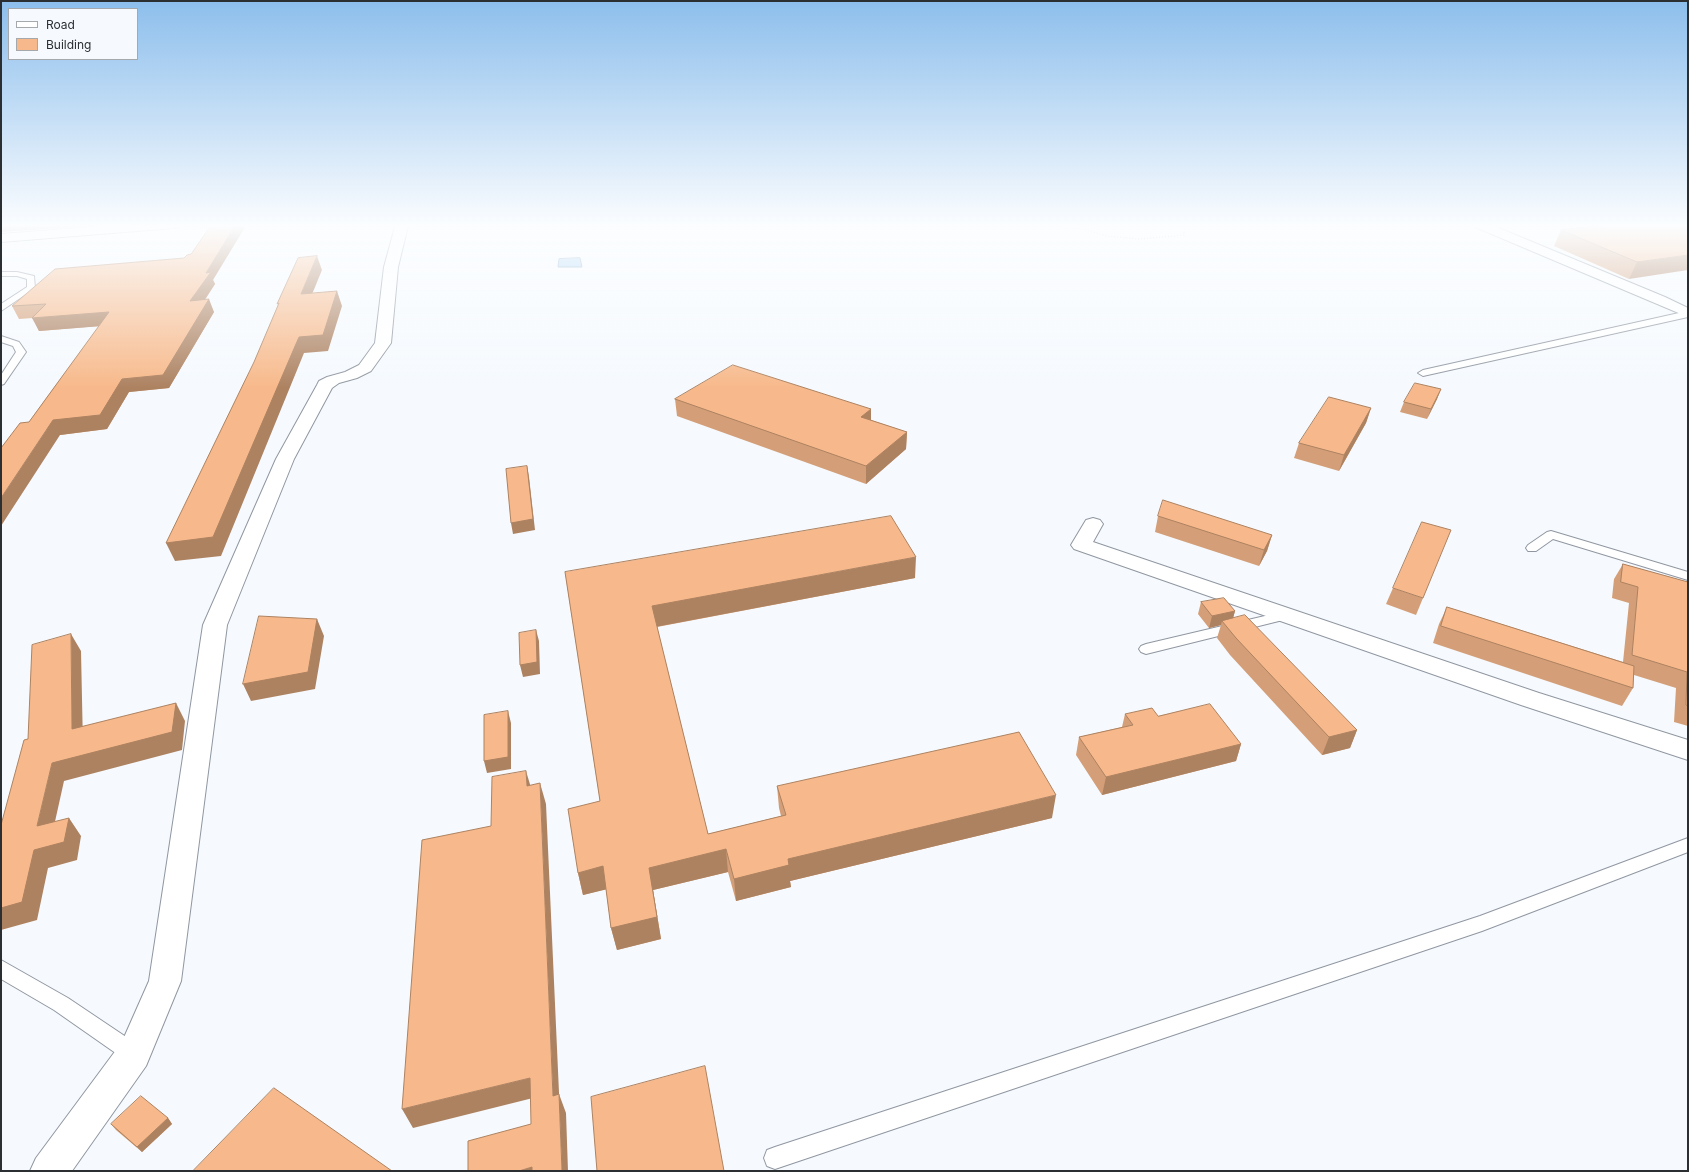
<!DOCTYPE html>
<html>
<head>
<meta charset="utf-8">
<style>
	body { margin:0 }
	#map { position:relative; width:1689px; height:1172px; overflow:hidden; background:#f6fafe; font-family:Inter,sans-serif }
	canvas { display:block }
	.frame { position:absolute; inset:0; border:2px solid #2c2f32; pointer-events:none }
	.legend { position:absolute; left:8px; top:8px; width:130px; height:52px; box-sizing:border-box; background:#f6fafe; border:1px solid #a5a9ac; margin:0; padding:5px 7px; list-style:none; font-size:12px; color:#2c2f32 }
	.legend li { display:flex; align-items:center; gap:8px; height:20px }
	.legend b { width:20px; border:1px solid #a5a9ac }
</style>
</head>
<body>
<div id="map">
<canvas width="1689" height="1172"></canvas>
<div class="frame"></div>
<ul class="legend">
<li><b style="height:5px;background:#fff"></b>Road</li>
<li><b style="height:11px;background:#f7b98b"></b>Building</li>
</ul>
</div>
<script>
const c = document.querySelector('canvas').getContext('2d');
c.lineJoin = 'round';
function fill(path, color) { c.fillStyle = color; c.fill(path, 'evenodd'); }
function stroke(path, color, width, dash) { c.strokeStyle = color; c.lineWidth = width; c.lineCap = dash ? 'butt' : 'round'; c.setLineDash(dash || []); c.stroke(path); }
const water = new Path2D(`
	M580 258 582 267H558L559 259Z`);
fill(water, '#a2cef3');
stroke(water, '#7f9eb9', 1);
const lane = new Path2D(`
	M1 272H17L34 276 35 288 1 311V304L27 287V279L17 276H1Z
	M1688 311V317L1423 376 1418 373 1423 370Z
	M1 336 19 342 26 352 4 384 1 385V375L16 352 13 346 1 342Z
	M1551 531 1688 572V580L1553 539 1536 551H1528L1526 548 1528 545 1547 532Z
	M1286 611 1291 612 1293 615 1291 618 1146 654 1141 652 1139 649 1141 646 1146 644Z
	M1688 838V852L1482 931 775 1169 767 1166 764 1158 767 1150 775 1147 1480 916Z
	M1 960 68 998 141 1047 144 1054 141 1061 134 1064 127 1061 54 1010 1 979Z`);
const street = new Path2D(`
	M130 224H180L178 227 174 228 1 242V234Z
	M393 224H407L408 226 398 267 391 343 371 371 357 378 339 383 332 388 294 459 227 625 181 981 146 1066 72 1171H30L36 1158 122 1042 149 981 203 625 276 459 317 385 319 381 327 377 345 372 359 365 375 343 384 267 395 227Z
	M1473 224H1489L1665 297 1688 308V317L1475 227Z
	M1093 518 1100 520 1103 524 1093 542 1539 693 1688 740V760L1521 705 1074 549 1071 545 1086 520Z`);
stroke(lane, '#9097a1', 2);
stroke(street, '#9097a1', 2);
stroke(new Path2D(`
	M1065 224 1107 236 1139 239 1184 235V229L1181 224`), '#aaaeb1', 1.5, [1, 2]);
fill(lane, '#fff');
fill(street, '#fff');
fill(new Path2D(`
	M1688 224 1629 279 1554 246 1561 230Z
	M213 280 215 284 205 300 214 312 169 388 129 392 107 429 60 435 29 422 99 326 39 331 33 318 19 319 12 306Z
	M1441 389 1437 399 1427 419 1400 412 1404 402Z
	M675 399 871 409V420L907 432 906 449 866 484 677 416Z
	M1371 408 1366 423 1339 471 1294 458 1299 443Z
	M1158 516 1272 535 1267 551 1259 566 1155 532Z
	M1623 564 1688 582V726L1674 722 1676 688 1634 675 1633 688 1622 706 1433 643 1439 624 1447 607 1623 662 1629 603 1612 598 1614 579Z
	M565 572 915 578 657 627 708 834 781 816 779 808 777 786 1052 818 790 881 791 887 736 901 728 872 653 890 661 939 617 950 611 928 606 889 583 895 578 873 600 801Z
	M1393 588 1423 598 1416 615 1386 604Z
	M1201 602 1235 611 1233 618 1357 730 1350 748 1322 755 1230 655 1217 638 1221 625 1209 628 1198 614Z
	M1125 714 1158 716 1241 744 1236 761 1102 795 1076 755 1079 737 1122 727Z
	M168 1118 172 1124 142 1152 116 1130 111 1124Z`), '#d49f78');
fill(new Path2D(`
	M1 224H102L101 225 1 232Z
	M236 224H247L213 280 215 284 195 314 190 301 206 273Z
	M1688 255V270L1629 279 1637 262Z
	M317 256 322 270 306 309 301 294Z
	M337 291 342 306 328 351 304 353 221 556 175 561 166 543 299 337Z
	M209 299 214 312 169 388 129 392 107 429 60 435 1 526V498L53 420Z
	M109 312 115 325 39 331 32 318Z
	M1441 389 1437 399 1427 419 1431 409Z
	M1371 408 1366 423 1339 471 1344 455Z
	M871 409V426L861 417Z
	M907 432 906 449 866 484V466Z
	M527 466 529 477 535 530 513 534 511 523Z
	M1272 535 1267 551 1259 566 1264 550Z
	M916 557 915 578 655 627 652 606Z
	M1235 611 1232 622 1222 621 1221 625 1209 628 1212 616Z
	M317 619 324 636 315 689 251 701 243 684Z
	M536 630 539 641 540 674 523 677 520 665Z
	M71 634 81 651 83 746 72 729Z
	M176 703 185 721 182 750 64 781 50 844 37 826 52 763Z
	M508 711 511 723V769L487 773 484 761Z
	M1357 730 1350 748 1322 755 1329 737Z
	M1241 744 1236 761 1102 795 1106 777Z
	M526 771 532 791 527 786Z
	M540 783 546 804 560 1115 553 1096Z
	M1056 795 1052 818 790 881 791 887 736 901 734 879 788 859Z
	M69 818 81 836 77 860 48 868 37 920 1 930V908L34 850Z
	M726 849 728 872 653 890 661 939 617 950 611 928 649 868Z
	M603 866 608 889 583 895 578 873Z
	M530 1078 537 1097 413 1128 402 1109Z
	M559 1094 566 1113 568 1171H562Z
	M168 1118 172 1124 142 1152 137 1147Z
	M532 1167 533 1171H519Z`), '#ad8261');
const building = new Path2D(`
	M212 224H236L206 273 211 272 190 301 209 299 163 375 122 379 100 415 53 420 1 498V448L20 423 29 422 109 312 32 318 46 304 12 306 55 269 184 258 187 255 191 254Z
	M1614 224H1688V255L1637 262 1561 230Z
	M317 256 301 294 337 291 323 335 299 337 213 537 166 543 254 362 279 303 277 304 298 258Z
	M733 365 871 409 861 417 907 432 866 466 675 399Z
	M1415 383 1441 389 1431 409 1404 402Z
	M1329 397 1371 408 1344 455 1299 443Z
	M527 466 533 519 511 523 506 469Z
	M1163 500 1272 535 1264 550 1158 516Z
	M891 516 916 557 652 606 708 834 786 815 777 786 1019 732 1056 795 788 859 789 865 734 879 726 849 649 868 657 917 611 928 603 866 578 873 568 809 600 801 565 572Z
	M1422 522 1451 530 1423 598 1393 588Z
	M1623 564 1688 582V706L1686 705 1687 672 1632 655 1638 587 1621 582Z
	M1224 598 1235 611 1212 616 1201 602Z
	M1447 607 1634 666 1633 688 1441 626Z
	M1245 615 1357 730 1329 737 1236 638 1222 621Z
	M259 616 317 619 308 672 243 684Z
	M536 630 537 662 520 665 519 633Z
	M71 634 72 729 176 703 172 732 52 763 37 826 69 818 64 842 34 850 22 902 1 908V825L24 740 28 739 32 645Z
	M1210 704 1241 744 1106 777 1079 737 1133 725 1125 714 1152 708 1158 716Z
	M508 711V757L484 761V715Z
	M526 771 527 786 540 783 553 1096 559 1094 562 1171H532V1167L519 1171H468V1141L531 1124 530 1078 402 1109 422 840 491 826 492 777Z
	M705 1066 724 1171H597L591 1097Z
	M274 1088 392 1171H193Z
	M141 1096 168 1118 137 1147 111 1124Z`);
fill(building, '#f7b98b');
stroke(building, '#ad8261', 1);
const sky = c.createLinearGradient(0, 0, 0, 388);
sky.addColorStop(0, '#8cbeec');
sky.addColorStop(0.58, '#fbfdff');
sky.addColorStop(1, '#fbfdff00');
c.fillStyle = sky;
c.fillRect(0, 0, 1689, 388);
</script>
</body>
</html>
